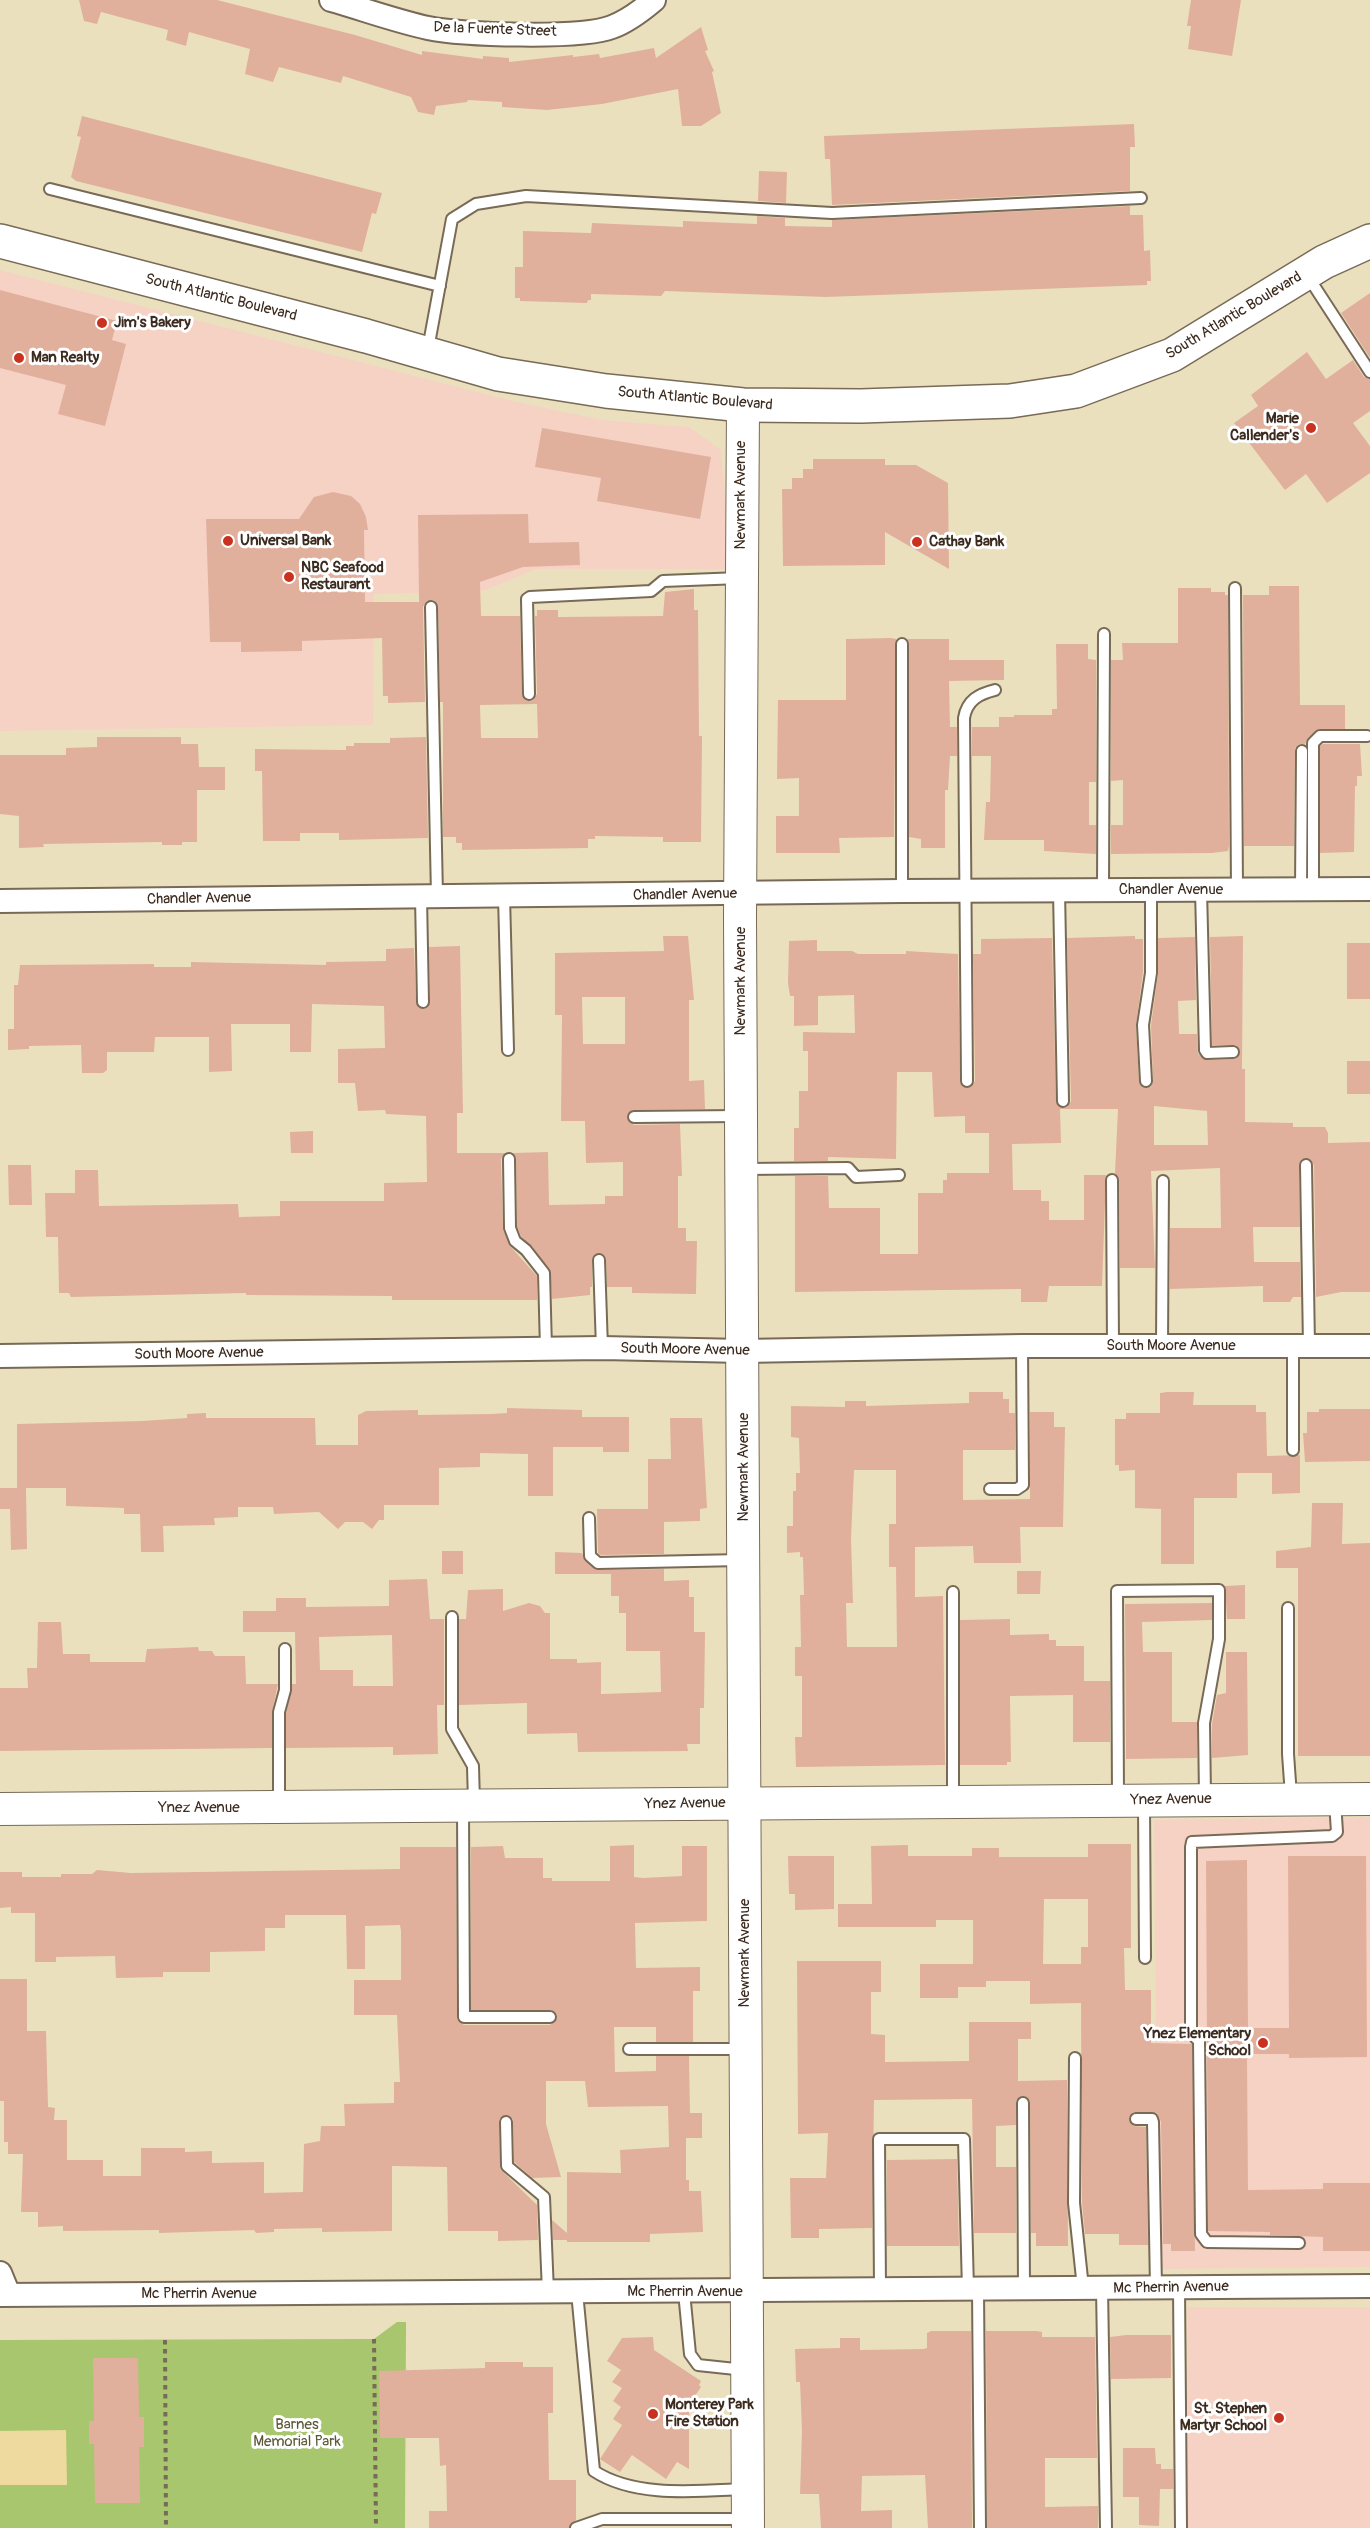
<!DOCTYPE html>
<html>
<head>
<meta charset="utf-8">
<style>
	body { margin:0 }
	canvas { display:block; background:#eae0be }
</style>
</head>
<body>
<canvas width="1370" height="2528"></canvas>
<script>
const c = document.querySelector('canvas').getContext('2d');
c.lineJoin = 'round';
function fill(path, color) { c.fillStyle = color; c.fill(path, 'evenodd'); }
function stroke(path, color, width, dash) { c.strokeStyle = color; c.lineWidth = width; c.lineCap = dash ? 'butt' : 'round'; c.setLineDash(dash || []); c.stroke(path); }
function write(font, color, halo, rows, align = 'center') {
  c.font = font + ' Pangolin,sans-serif'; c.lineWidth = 6; c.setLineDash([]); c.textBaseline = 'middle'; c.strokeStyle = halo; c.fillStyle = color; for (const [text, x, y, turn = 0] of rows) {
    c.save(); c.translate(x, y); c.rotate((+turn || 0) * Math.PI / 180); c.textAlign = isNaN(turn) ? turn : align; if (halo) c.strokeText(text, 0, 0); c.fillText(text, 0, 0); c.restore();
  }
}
fill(new Path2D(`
	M0 270 513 401 602 420 689 427 721 450 731 569H536L483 591 374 594 373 725 0 731Z
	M1370 1817V2267L1158 2269 1154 1820Z
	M1188 2307H1370V2528H1187Z`), '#f6d2c5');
fill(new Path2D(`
	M397 2322H406L405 2528H0V2340L374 2339Z`), '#a8c66d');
fill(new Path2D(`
	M66 2430 67 2485H0V2431Z`), '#eeda9e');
fill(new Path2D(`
	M79 0H217L355 35 422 55V51L483 59V56L509 58V62L573 55V57L599 54 600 58 654 48 656 58 701 27 708 50 705 51 714 71 712 72 721 113 701 126H682L678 89 602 104 547 110 502 107V102L468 100 467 102 436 106 434 115 418 112 411 97 343 76 341 83 279 67 273 82 245 74 250 49 189 32 186 46 166 40 168 30 101 12 97 24 84 21Z
	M1191 0H1241L1232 56 1188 49 1191 26H1187Z
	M82 116 382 193 376 214 372 213 362 252 76 181 71 177 81 137 77 136Z
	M1134 124 1135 147H1130V191L832 205 830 159H825L824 136Z
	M759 171 787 172 786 203 758 201Z
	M1130 206V215H1143L1144 251 1150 250 1151 281H1147V285L826 297 665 291 661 296 591 294V300H588L587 303 520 301V298H515V267H523V231L591 233 592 223 683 227V221L757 224V216L785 218V226L832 227V220Z
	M0 290 117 321 112 340 126 344 105 426 58 414 66 385 0 368Z
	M1370 293V358L1341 313Z
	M1307 352 1326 379 1353 360 1364 377 1370 379V411L1353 423 1370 446V473L1327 503 1306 474 1285 490 1234 423 1258 406 1251 395Z
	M542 428 711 457 700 519 597 501 601 478 535 467Z
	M813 459H885V465H916L948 483 949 569 885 532V565L783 566 782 489H792V478H803V469H813Z
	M333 492 351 496 360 504 366 517 368 530H364L365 602H419L418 515 528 514 529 543 579 542 580 565 523 567 480 582 481 616H520L522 694 526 701 533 700 537 694 535 616H537V610H558V617L663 616 665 592 694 589V610H698L699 736H702L701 842H663V837L595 836V839H588V848L462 850V843H456V837H443V702H440L438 607 434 600 427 601 423 607 425 702 388 703V696H383L382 638 302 641V651L241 652V642H210L206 519H299L314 497ZM537 704 538 738H481L480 705Z
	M1269 586H1299L1300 705H1345V729H1319L1308 738 1305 744H1299L1295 748 1294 846H1244L1243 595H1269Z
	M1178 588H1211V592H1225V595H1228L1229 846 1228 851 1212 853 1111 854V825H1123V780L1111 781V660H1123L1122 643H1178Z
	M891 638 896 639 894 837 839 838 840 853H776V816H799V778L777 779 778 700H846V639Z
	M908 639H949V660H1004V680L949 681 950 727H957V756H950L948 790H945V848H921V839L909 837Z
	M1056 644H1088V659L1096 660V782H1089V825H1096V854L1044 851V840H984L986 802H990L991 756H972V727H999V717H1014V715H1052V709H1057Z
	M97 737H181V744H198L199 767H225V790H197V842H182V845H162V842L43 844 44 847 19 848V816L0 814V755H66V748L97 747Z
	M426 737 428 838 339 840V833H300V841H263L262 771H255V749L346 750V746H354V743H390V738Z
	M1323 744H1360L1362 776H1357V786H1355L1354 852 1320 853V746Z
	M663 936H688L694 1000H689V1081L704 1080 705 1109 634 1110 628 1113 627 1118 634 1125 680 1124 682 1176H678V1228H686V1241H697L696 1294 632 1293V1287H607L606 1259 599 1253 595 1254 592 1260V1287H590V1295L552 1299 550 1269 521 1236 517 1227 516 1159 513 1153 548 1152 549 1205 605 1204V1196H623V1162L586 1163 585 1121H561L562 1015H555V953L664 951ZM582 997H625V1044H583Z
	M1135 936V939H1143V972L1136 1025 1139 1081 1146 1088 1151 1087 1153 1081 1151 1025 1158 974V938L1195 937 1196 1000 1178 1001 1179 1034H1197L1198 1054 1207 1060 1234 1059 1240 1052 1236 1045H1212L1210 937 1243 936 1242 1069H1245V1122L1293 1123V1127H1325L1328 1133V1143L1370 1142V1292H1341L1316 1297 1314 1165 1306 1158 1302 1159 1299 1165 1300 1227H1253L1254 1262H1300L1301 1297H1293L1290 1302H1263V1286L1170 1289V1228H1221L1220 1168 1151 1171 1155 1268H1120L1119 1180 1115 1173 1118 1109H1060L1061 1143 1012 1144 1013 1190H1041V1201H1049V1220H1084V1175H1106L1102 1286H1049L1047 1302H1021V1289L795 1292V1176H828L829 1208H880V1254H918V1193H943V1180H947V1173H989V1133H965V1116L934 1117 932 1072H897L896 1159 828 1157V1161H794V1128H799V1091H808V1051H803V1032L855 1033 854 995 818 996V1025L794 1026V996H790L788 983 789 941 817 940V951H852L858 954H906V951L958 954 960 1081 966 1088 971 1087 975 1081 973 954H981V939L1052 938 1056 1101 1063 1108 1067 1107 1071 1101 1067 938ZM1154 1106 1207 1111 1208 1145H1154Z
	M1347 943H1370V999H1347Z
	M460 946 463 1113H457V1153H505L501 1159 503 1230 510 1246 537 1276V1300H392V1296L246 1295V1293L71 1297 69 1293H59L58 1237H46L45 1193H75V1170H98L99 1206 238 1204 239 1217 280 1216V1201H384V1183L427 1182 426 1116 386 1114 385 1110 358 1111 355 1083H338V1049L385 1048 384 1006 312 1004 311 1052H290V1024H231L232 1071 209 1072V1037H155L154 1052H107V1070L103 1073H82L81 1045 29 1046V1049L8 1050V1029H14V985H18L20 965 154 964V967H191V962L326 965V962L386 961V949L414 948 416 1002 419 1008 424 1009 430 1002 429 947Z
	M1347 1061H1370V1094H1347Z
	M313 1131V1153H291L290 1132Z
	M8 1165H31L32 1205H9Z
	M969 1392H1003V1399H1009V1413H1015V1450H963V1500L1030 1499V1412H1054V1427H1065L1063 1527H1020L1021 1563H974L973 1546 915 1547V1597L943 1596 945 1765 796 1767 795 1737H802V1676H795V1647H801L800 1595H804L803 1557H800V1552L787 1553V1526H793V1491H796V1473H800L799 1438 791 1437V1406L845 1407V1401H866V1406L969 1403ZM854 1470H896V1524H889V1567H896L897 1647H847L846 1603H853L851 1539Z
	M1167 1392H1194L1193 1405H1256V1412H1266L1267 1456 1300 1455V1493L1272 1494V1473H1237V1498H1194V1564H1161V1509L1135 1508V1470L1119 1471V1465H1115V1419H1126V1413H1160V1393Z
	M507 1408 582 1410V1417H629V1452H603V1447H553V1496H528V1454L480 1453V1467L439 1468V1505H384V1520H379L372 1529 363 1522H345L338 1529 319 1512 274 1514 273 1507H238V1517L214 1518 215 1525 163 1526 164 1552H141L140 1514H124V1508L66 1506V1488H26L27 1549 11 1550 10 1509H0V1488H22H17V1424L142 1421 187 1418V1414L206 1413V1418H315L316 1445H358V1415L366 1411 418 1410V1415L492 1414 507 1413Z
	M1319 1409H1370V1461L1305 1462 1303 1433H1307V1412H1319Z
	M670 1418H702L707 1508 700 1509V1521L664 1522V1554L601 1555 598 1553 597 1509H648V1459H671Z
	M1312 1503H1343L1342 1544 1370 1543V1756H1298V1568H1276V1551L1311 1547Z
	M442 1551H463V1574H442Z
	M555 1552 582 1553 585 1561 597 1570 664 1569V1581L689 1580V1597H694V1632H705L704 1708H700V1744H687L688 1751 578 1752 577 1733 527 1734V1703L459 1705V1619H466L468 1590 503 1589V1611L529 1603 540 1606 545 1613H550V1659H577V1663L601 1662V1694L661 1692 660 1651H626V1613H619V1596H611V1574H555Z
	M1017 1571H1041L1040 1594H1017Z
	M427 1579 430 1619H444V1705H437L438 1754 393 1755V1747L286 1748V1713L292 1684H296L295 1632H243V1611H276V1598H306V1607L389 1606V1580ZM392 1635 393 1686H353V1670H320L319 1637Z
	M1245 1585V1619H1227L1225 1586Z
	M1212 1603V1620L1142 1622 1143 1652H1172V1722H1197V1758L1126 1759 1125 1604Z
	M1010 1619V1635L1049 1634V1640H1056V1646H1084V1681H1110V1742H1073V1695L1010 1696 1011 1762H1007V1765H960V1620Z
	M38 1622H61L63 1654H90V1662H145L147 1649 175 1648 198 1647 199 1651H212L215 1656H245L246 1684H278L272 1712V1748L0 1751V1688H28L27 1668H37Z
	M1226 1652H1247L1248 1755 1212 1758V1724L1217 1695 1226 1693Z
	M1088 1844H1131V1948H1124L1125 1990H1151V2043L1192 2044 1195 2251H1171V2244H1163L1161 2122 1157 2113 1152 2112H1133L1129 2118 1133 2126 1146 2127 1148 2245H1119V2234H1085L1082 2203 1081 2003 1030 2004V1981H986V1987H958V1998H920V1964H973V1920H936V1927H838V1904H872L871 1846 908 1845V1856H972V1848H999V1857H1088ZM1044 1899H1088V1947H1081V1964H1043Z
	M634 1845V1877L643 1878 682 1876V1846H707V1921L635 1923 636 1968 700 1967V1991H693V2042H656V2027H614L615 2072 656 2071V2056H689L690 2113H702V2138H686V2180H689V2191H701L703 2232 650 2234V2242H567V2240H553L552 2220 567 2233V2172L621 2173 620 2150 669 2147 668 2106 588 2107 585 2081H546V2124L561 2177 532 2178 514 2162 513 2119 506 2115 499 2119 500 2169 537 2205 538 2240 498 2241V2231H448L447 2167 392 2166V2231L322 2232V2228L274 2229V2232L256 2233 254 2230 159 2233V2230L63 2231V2226L38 2227V2212H21L23 2154H8V2142H4V2101H0V1979H27V2031H46L48 2107 55 2108 54 2120H67V2160H103V2176H141V2148H185V2152L212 2151V2163L264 2162V2193L303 2192 304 2144 320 2141 321 2126H345L344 2104 394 2103V2082H400L397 2015H354V1980H401V1931L400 1925 365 1926V1969H347L346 1915H285V1928H265V1951L210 1952V1972H163V1977L116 1978 115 1956 56 1957V1962H35V1913H11V1907L0 1908V1872H22V1877H61V1874H92L97 1870 131 1873 400 1869V1847H456L457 2020 464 2025H550L557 2018 556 2013 551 2010H471V1847L503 1846 505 1858H543V1878H552V1881H610V1846Z
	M788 1856H834V1909L795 1910V1894H789Z
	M1288 1856H1366L1367 2057 1289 2058V2054H1247L1248 2190 1323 2189V2183H1370V2251H1323V2237L1270 2235V2232L1208 2231 1206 1861 1247 1860 1248 2028H1289Z
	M797 1961H881V1992H871V2034L885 2035V2062L969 2061V2022H1031V2039H1018V2081L1067 2080 1068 2246H1036V2233H1031L1030 2103 1024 2096 1016 2100V2125L996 2126V2167H1016V2233H974L972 2099 874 2100 872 2228 819 2229V2238H791L790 2178H826L828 2133 798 2134Z
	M957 2159 959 2246H887V2160Z
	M931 2331H971L972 2528H928L925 2475 862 2476 861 2511 892 2510V2528H821L819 2494H800L802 2431 800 2382H796L795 2349 840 2348V2338H860V2350L924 2349 927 2348V2333Z
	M986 2331H1037L1042 2332V2337H1095L1097 2458H1045V2507L1098 2506V2528H987Z
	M1126 2335H1171V2378L1111 2379 1110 2337Z
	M653 2337 654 2350 701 2381 699 2385 701 2387 689 2405V2469L677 2462 666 2479 632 2455 620 2472 600 2459 622 2425 613 2419 621 2407 613 2401 622 2388 612 2382 621 2370 607 2361 622 2338Z
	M93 2358H138L139 2417H144V2447H139L140 2503H95L94 2444H89V2421H94Z
	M485 2362H523V2367H553V2413H548L549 2480H576V2520L569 2528H429V2511H447L446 2465 440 2466 439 2438H380L379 2371 485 2368Z
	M1123 2448H1155L1156 2464H1161V2469H1173V2489H1160L1159 2526 1139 2525V2497H1123Z`), '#e1b09d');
const lane = new Path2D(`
	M50 189 440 286
	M1307 275 1370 372
	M428 349 452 219 476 204 526 196 832 213 1141 198
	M1235 588 1237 890
	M431 607 437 896
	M902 644V891
	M529 694 527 599 530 597 651 591 663 581 740 578
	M1301 889 1302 751
	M1313 889V743L1320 736H1367
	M1103 890 1104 634
	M1201 890 1205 1050 1207 1053 1233 1052
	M1059 891 1063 1101
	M504 896 508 1050
	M421 897 423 1002
	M967 1081 964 718C967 700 979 694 995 690
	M1146 1081 1143 1025 1151 973V890
	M634 1117 738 1116
	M509 1159 510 1228 515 1241 526 1250 544 1273 546 1349
	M1306 1165 1309 1346
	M745 1169 848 1168 856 1177 899 1175
	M1112 1180 1113 1346
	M599 1260 602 1348
	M1162 1346 1163 1181
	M1293 1346V1450
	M990 1489H1017L1023 1485 1022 1346
	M589 1518 590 1556 598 1563 741 1560
	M953 1592V1799
	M1288 1608V1754L1291 1796
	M452 1617V1729L473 1766 474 1803
	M1118 1798 1117 1591 1219 1590V1639L1204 1723 1205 1797
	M279 1804V1712L285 1690V1649
	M1144 1804 1145 1958
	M463 1808 464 2017H550
	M629 2049H743
	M1075 2058 1074 2203 1083 2288
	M1023 2103 1024 2289
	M1136 2119H1152L1153 2122 1156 2288
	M506 2122 507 2166 544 2197 548 2292
	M1299 2243 1207 2242 1201 2234 1199 2041 1191 2033V1847L1192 1842 1332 1836 1337 1832 1335 1802
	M1179 2287 1181 2528
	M1102 2288 1106 2528
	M880 2290 879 2139H964L968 2289
	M978 2290 980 2528
	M577 2292 594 2471C635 2498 697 2491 745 2489
	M684 2292 690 2354 698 2365 745 2370
	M576 2528 602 2519H745`);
const street = new Path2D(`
	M331 0C363 9 396 21 428 28 461 35 582 39 612 27 628 21 641 11 654 0
	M0 901 902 891 1370 889
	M0 1356 602 1348 743 1351 1022 1346H1370
	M0 2273 9 2295
	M0 2295 1370 2286`);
const secondary = new Path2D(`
	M743 405 740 918 748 2528
	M0 1809 1370 1799`);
const primary = new Path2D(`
	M0 241 366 336 498 374 606 391 743 405 861 406 1010 401 1076 391 1172 355 1324 262 1370 241`);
stroke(lane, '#786a56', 14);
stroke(street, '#786a56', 26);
stroke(secondary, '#786a56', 34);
stroke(primary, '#786a56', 36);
stroke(new Path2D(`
	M374 2339 376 2528
	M165 2340 166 2528`), '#786a56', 4, [4.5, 4.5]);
stroke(lane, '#fff', 10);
stroke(street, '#fff', 22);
stroke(secondary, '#fff', 32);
stroke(primary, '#fff', 33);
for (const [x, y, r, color] of [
	[102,323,6,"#c8321e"],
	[19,358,6,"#c8321e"],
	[1311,428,6,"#c8321e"],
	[228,541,6,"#c8321e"],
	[917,542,6,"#c8321e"],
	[289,577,6,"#c8321e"],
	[1263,2043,6,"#c8321e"],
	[653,2414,6,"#c8321e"],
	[1279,2418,6,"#c8321e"]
]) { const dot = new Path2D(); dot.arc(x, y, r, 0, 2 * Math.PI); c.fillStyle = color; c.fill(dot); stroke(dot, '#fff', 2); }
write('15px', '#3b2a1e', '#fff', [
	["De la Fuente Street",495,30,2],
	["South Atlantic Boulevard",221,298,14],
	["South Atlantic Boulevard",1234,316,-31],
	["South Atlantic Boulevard",695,399,5],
	["Newmark Avenue",741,495,-90],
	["Chandler Avenue",1171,890],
	["Chandler Avenue",685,895,-1],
	["Chandler Avenue",199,899,-1],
	["Newmark Avenue",741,981,-90],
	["South Moore Avenue",1171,1346],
	["South Moore Avenue",685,1350,1],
	["South Moore Avenue",199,1354,-1],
	["Newmark Avenue",744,1467,-90],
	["Ynez Avenue",1171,1800,-1],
	["Ynez Avenue",685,1804,-1],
	["Ynez Avenue",199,1808],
	["Newmark Avenue",745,1953,-90],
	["Mc Pherrin Avenue",1171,2288,-1],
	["Mc Pherrin Avenue",685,2292],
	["Mc Pherrin Avenue",199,2294]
]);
write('bold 15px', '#3b2a1e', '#fff', [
	["Jim's Bakery",114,323],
	["Man Realty",31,358],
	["Marie",1299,419,"right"],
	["Callender's",1299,436,"right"],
	["Universal Bank",240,541],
	["Cathay Bank",929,542],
	["NBC Seafood",301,568],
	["Restaurant",301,585],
	["Ynez Elementary",1251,2034,"right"],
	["School",1251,2051,"right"],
	["Monterey Park",665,2405],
	["Fire Station",665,2422],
	["St. Stephen",1267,2409,"right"],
	["Martyr School",1267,2426,"right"]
], 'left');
write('15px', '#5c5936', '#fff', [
	["Barnes",297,2425],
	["Memorial Park",297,2442]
]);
</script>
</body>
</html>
